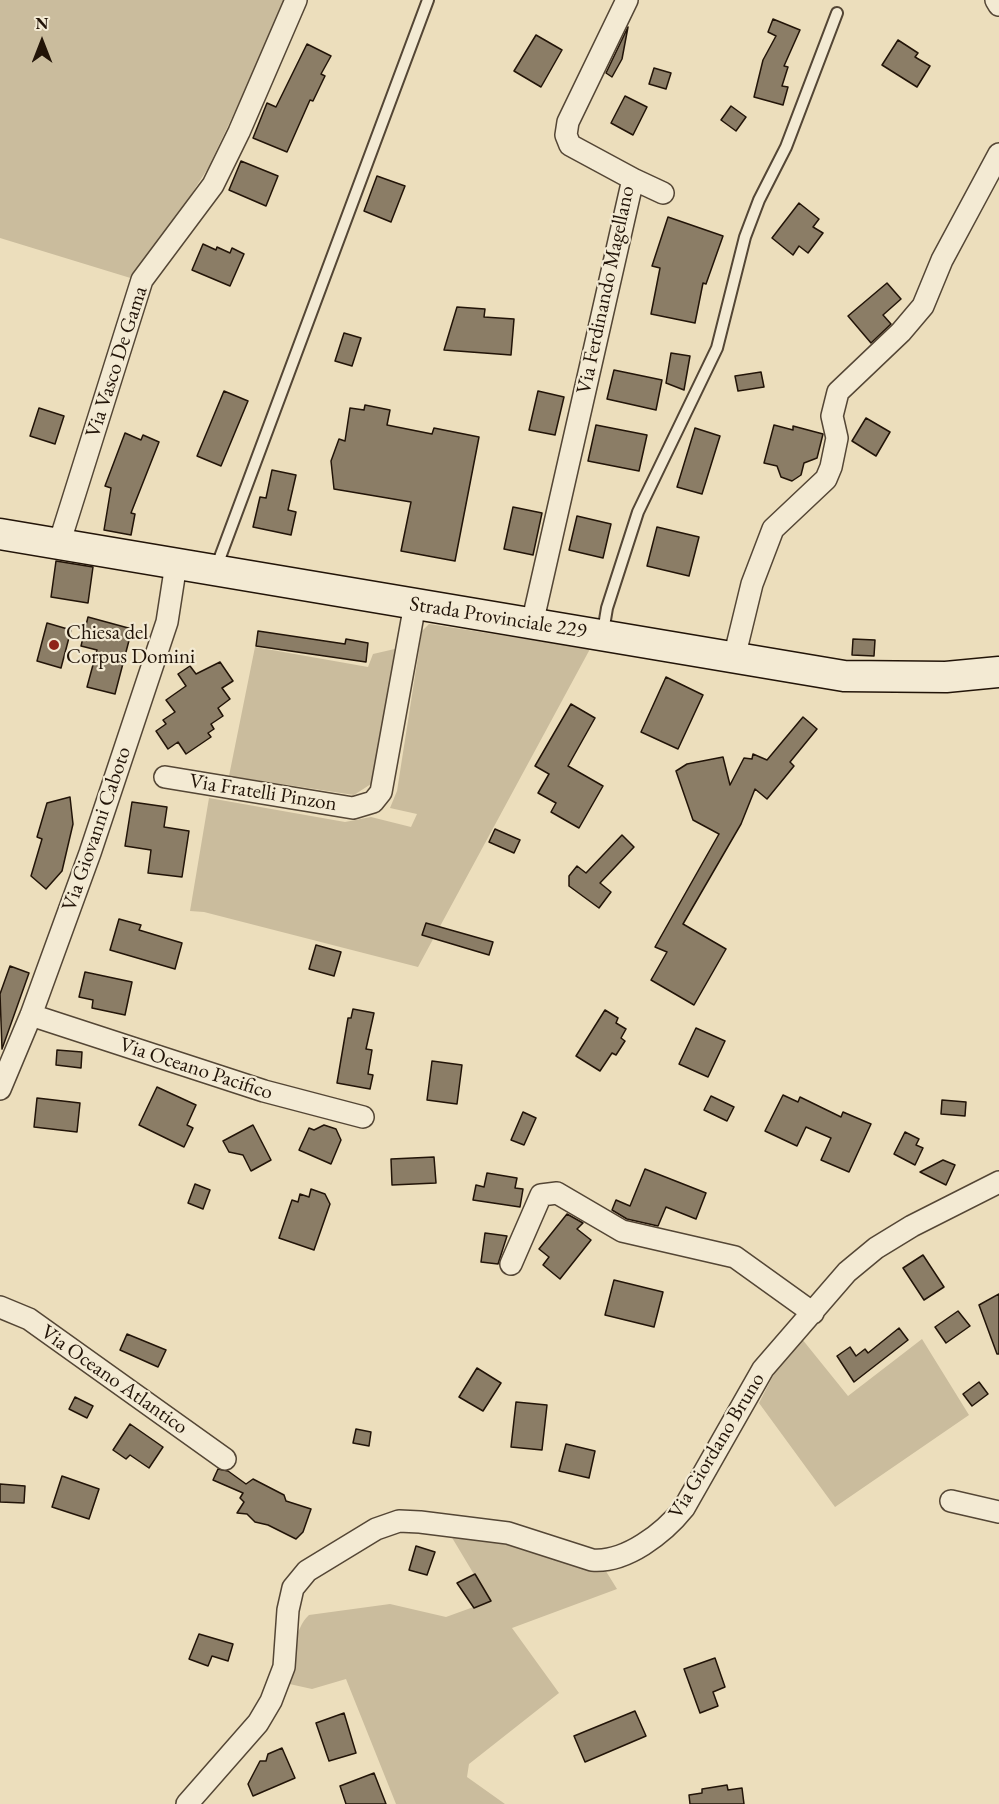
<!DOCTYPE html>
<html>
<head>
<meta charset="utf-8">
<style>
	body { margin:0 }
	#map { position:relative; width:999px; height:1804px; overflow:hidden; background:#ecdebc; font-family:"EB Garamond",serif }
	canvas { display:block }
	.north { position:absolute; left:12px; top:12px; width:60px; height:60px; -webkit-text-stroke:4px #f3ead3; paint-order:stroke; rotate:0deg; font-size:16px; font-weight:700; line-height:24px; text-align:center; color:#221408 }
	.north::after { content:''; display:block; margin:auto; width:21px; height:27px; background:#221408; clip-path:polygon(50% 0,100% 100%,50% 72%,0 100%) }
</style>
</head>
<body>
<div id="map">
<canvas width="999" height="1804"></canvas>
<div class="north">N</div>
</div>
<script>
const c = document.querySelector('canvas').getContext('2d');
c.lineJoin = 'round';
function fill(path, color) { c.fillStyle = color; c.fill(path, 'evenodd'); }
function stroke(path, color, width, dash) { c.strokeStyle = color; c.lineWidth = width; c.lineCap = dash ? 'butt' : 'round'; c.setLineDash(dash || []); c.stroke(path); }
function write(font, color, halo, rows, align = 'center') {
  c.font = font + ' "EB Garamond",serif'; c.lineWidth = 4.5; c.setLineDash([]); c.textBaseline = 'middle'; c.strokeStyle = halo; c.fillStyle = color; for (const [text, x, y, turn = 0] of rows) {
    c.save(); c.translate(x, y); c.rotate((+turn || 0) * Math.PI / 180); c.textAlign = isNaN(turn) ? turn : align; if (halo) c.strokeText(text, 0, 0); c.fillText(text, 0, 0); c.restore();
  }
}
fill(new Path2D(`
	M0 0H288L208 168 137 280 0 238Z
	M429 624 590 649 418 967 204 912 190 911 209 798 345 822 371 817 411 827 417 814 390 808 397 791 422 631Z
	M255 647 368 667 373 654 399 648 371 784 354 795 229 776Z
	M802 1339 848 1396 922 1339 969 1415 835 1507 759 1403 775 1372Z
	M448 1531 501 1540 604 1568 617 1589 512 1628 559 1693 469 1764 467 1777 505 1804H396L346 1679 312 1689 285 1683C292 1662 294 1628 309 1615L390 1604 446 1617 490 1601Z`), '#cabc9d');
const building = new Path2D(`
	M773 19 800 30 784 66 788 67 782 86 788 87 783 105 754 97 763 60 776 36 768 32Z
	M628 27 622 59 612 77 606 73Z
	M536 35 562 50 541 87 514 71Z
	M898 40 918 53 915 57 930 66 917 87 882 65Z
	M307 44 331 56 321 74 325 76 313 101 310 100 287 152 253 138 267 103 276 107Z
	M654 68 671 73 666 89 649 84Z
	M625 96 647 107 633 135 611 123Z
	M731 106 746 117 736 131 721 120Z
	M241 161 278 176 266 206 229 190Z
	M377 176 405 186 391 222 364 211Z
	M799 203 819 219 813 227 823 233 808 253 799 246 793 255 772 238Z
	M668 217 723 236 706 284 703 283 695 323 651 314 660 268 652 266Z
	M203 244 216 250 217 247 230 253 232 248 244 254 230 286 192 270Z
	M887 283 901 299 883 315 891 324 871 343 848 316Z
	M457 307 485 309 484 317 514 319 511 355 444 350Z
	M344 333 361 338 352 366 335 361Z
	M671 353 690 356 684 390 666 383Z
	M614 370 662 380 656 410 607 399Z
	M761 372 764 387 738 391 735 376Z
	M224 391 248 401 221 466 197 456Z
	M538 391 564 397 555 435 529 430Z
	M365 405 390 410 387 425 432 434 434 428 479 437 455 561 401 551 411 502 334 489 331 461 339 439 345 441 350 408 364 410Z
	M39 408 64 416 55 444 30 436Z
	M866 418 890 432 876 456 852 441Z
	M596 425 647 435 639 471 588 461Z
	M774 425 793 430V426L823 434 817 458 804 463 801 475 792 481 781 477 777 466 764 463Z
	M695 428 720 436 702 494 677 487Z
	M125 433 141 440 143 435 159 442 131 513 135 514 131 535 104 530 111 488 105 486Z
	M272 470 296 475 288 510 296 512 291 535 253 527 260 497 266 498Z
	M513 507 542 513 533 555 504 549Z
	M577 516 611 524 603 558 569 550Z
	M657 527 699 537 689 576 647 566Z
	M56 561 93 567 88 603 51 597Z
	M88 617 132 629 115 694 87 687 97 650 81 646Z
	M47 623 71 630 61 668 37 661Z
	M258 631 345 644 346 639 368 643 366 662 256 646Z
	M853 639 875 640 874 656 852 655Z
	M220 662 233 681 222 688 230 699 218 708 223 716 211 724 214 729 208 733 211 737 186 754 178 742 168 749 156 731 166 724 163 720 175 712 166 700 186 686 178 674 190 666 196 674Z
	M666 677 703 695 678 749 641 732Z
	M571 704 595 718 568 766 603 786 579 828 551 812 556 803 538 793 549 774 535 766Z
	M803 717 817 729 790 762 794 766 767 799 755 789 741 824 683 924 726 949 694 1005 651 980 667 952 655 947 719 834 693 820 676 771 687 764 723 757 730 785 744 758 752 759 753 754 767 760Z
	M70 797 73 824 62 871 46 889 31 876 42 839 37 837 47 803Z
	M132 802 167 807 164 827 189 831 182 877 148 873 151 850 125 846Z
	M495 829 520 840 514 853 489 842Z
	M622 835 634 847 600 883 611 892 599 908 569 886V876L577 866 586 873Z
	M119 919 141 925 139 930 182 943 175 969 110 950Z
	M426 923 493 942 489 955 422 935Z
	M316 945 341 952 334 976 309 969Z
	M10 966 29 973 2 1049 0 994Z
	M85 972 132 982 125 1015 92 1008 93 1000 79 997Z
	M353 1009 374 1013 366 1049 372 1050 368 1074 373 1075 370 1089 337 1083 348 1018H351Z
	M605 1010 618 1018 616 1023 626 1029 621 1038 625 1041 616 1055 612 1053 600 1071 576 1056Z
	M696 1028 725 1041 708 1077 679 1064Z
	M57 1050 82 1052 81 1068 56 1065Z
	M432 1061 462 1065 457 1104 427 1100Z
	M157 1087 196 1105 187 1125 193 1128 184 1147 139 1125Z
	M783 1095 798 1102 800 1097 841 1117 843 1112 871 1124 849 1172 821 1160 831 1138 806 1127 797 1146 765 1131Z
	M711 1096 734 1107 727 1121 704 1110Z
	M37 1098 80 1103 77 1132 34 1127Z
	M942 1100 966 1102 965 1116 941 1114Z
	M523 1112 536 1118 524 1145 511 1140Z
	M253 1125 271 1160 251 1171 243 1155 229 1152 223 1141Z
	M324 1125 336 1129 341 1140 331 1164 299 1150 309 1128 314 1130Z
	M905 1132 919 1139 916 1145 923 1148 915 1165 894 1154Z
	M434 1157 436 1183 392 1185 391 1159Z
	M943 1160 955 1165 946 1185 920 1172Z
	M645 1169 706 1193 696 1219 666 1207 658 1226 627 1219 612 1210 616 1200 630 1206Z
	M487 1173 517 1178 515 1188 523 1189 520 1207 473 1200 476 1185 484 1187Z
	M195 1184 210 1190 203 1209 188 1203Z
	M311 1189 325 1194 330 1204 314 1250 279 1238 292 1200 298 1202 300 1194 309 1197Z
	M567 1214 583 1223 577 1229 591 1240 560 1279 543 1265 549 1257 539 1249Z
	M485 1233 507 1236 498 1264 481 1262Z
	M923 1255 944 1287 924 1300 903 1268Z
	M614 1280 663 1292 654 1327 605 1315Z
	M999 1294V1354H997L979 1305Z
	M958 1311 970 1326 946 1343 935 1327Z
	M899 1328 908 1340 854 1382 837 1356 850 1347 856 1356 865 1349 868 1353Z
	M127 1334 166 1350 158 1367 120 1350Z
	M477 1368 501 1383 483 1411 459 1397Z
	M979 1382 988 1394 972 1406 963 1394Z
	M75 1397 93 1406 87 1418 69 1409Z
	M516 1402 547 1405 542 1450 511 1447Z
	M130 1424 163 1447 149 1468 130 1455 126 1459 113 1450Z
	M356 1429 371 1432 369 1446 353 1443Z
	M566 1444 595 1451 589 1478 559 1471Z
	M218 1469 228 1471 246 1484 253 1479 284 1495 286 1501 311 1509 303 1532 296 1539 268 1525 255 1522 247 1514 237 1513 244 1502 240 1498 243 1493 213 1480Z
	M62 1476 99 1489 89 1519 52 1507Z
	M0 1484 25 1486 24 1503 0 1502Z
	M416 1546 435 1552 427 1575 409 1570Z
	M475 1574 491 1601 474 1608 457 1583Z
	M199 1634 233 1644 228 1661 212 1656 208 1666 189 1659Z
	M715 1658 725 1687 713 1692 718 1706 700 1713 684 1669Z
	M635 1711 646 1736 585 1762 574 1736Z
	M344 1713 356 1753 329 1761 316 1723Z
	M282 1748 295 1778 253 1796 248 1784 260 1761H266L268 1754Z
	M374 1773 386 1804H346L340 1786Z
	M727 1785 728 1790 742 1788 744 1804H690L689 1795 702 1793V1789Z`);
fill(building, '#8b7d66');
stroke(building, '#221408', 1.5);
const lane = new Path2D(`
	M216 568 428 0
	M603 632 607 608 638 512 717 348 745 237 759 200 786 147 837 13`);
const street = new Path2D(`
	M996 0 999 5
	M633 179 663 193
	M59 544 142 280 213 185 239 132 296 0
	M532 624 633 179 570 145 566 135 568 122 627 0
	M734 658 752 584 773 529 826 479 831 467 837 438 832 416 838 392 901 332 923 306 942 260 999 154
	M165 777 353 808 373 802 381 792 415 604
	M31 1015 264 1091 363 1117
	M0 1089 31 1015 90 853 167 622 176 564
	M511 1264 541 1195 557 1193 622 1231 735 1257 813 1313
	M0 1307 29 1319 225 1459
	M951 1501 999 1512
	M187 1804 258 1723 271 1701 284 1667 288 1610 293 1588 307 1571 376 1529 399 1521 420 1522 508 1533 592 1560C626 1563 664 1533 684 1508L763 1369 847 1272 876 1248 912 1226 999 1182`);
const secondary = new Path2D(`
	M0 534 844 676 946 677 999 672`);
stroke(lane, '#544635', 14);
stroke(street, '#544635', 24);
stroke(secondary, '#221408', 33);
stroke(lane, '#f3ead3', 10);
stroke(street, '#f3ead3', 21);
stroke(secondary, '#f3ead3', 30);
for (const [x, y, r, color] of [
	[54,645,6,"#8f2418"]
]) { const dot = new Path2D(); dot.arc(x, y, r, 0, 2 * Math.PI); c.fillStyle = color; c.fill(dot); stroke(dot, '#f3ead3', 2); }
write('21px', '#221408', '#f3ead3', [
	["Via Ferdinando Magellano",606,290,-78],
	["Via Vasco De Gama",117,362,-72],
	["Strada Provinciale 229",498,618,9],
	["Via Fratelli Pinzon",263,793,9],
	["Via Giovanni Caboto",97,829,-71],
	["Via Oceano Pacifico",196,1069,18],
	["Via Oceano Atlantico",114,1380,35],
	["Via Giordano Bruno",717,1446,-59]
]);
write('21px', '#221408', '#f3ead3', [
	["Chiesa del",66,633],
	["Corpus Domini",66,657]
], 'left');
</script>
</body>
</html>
